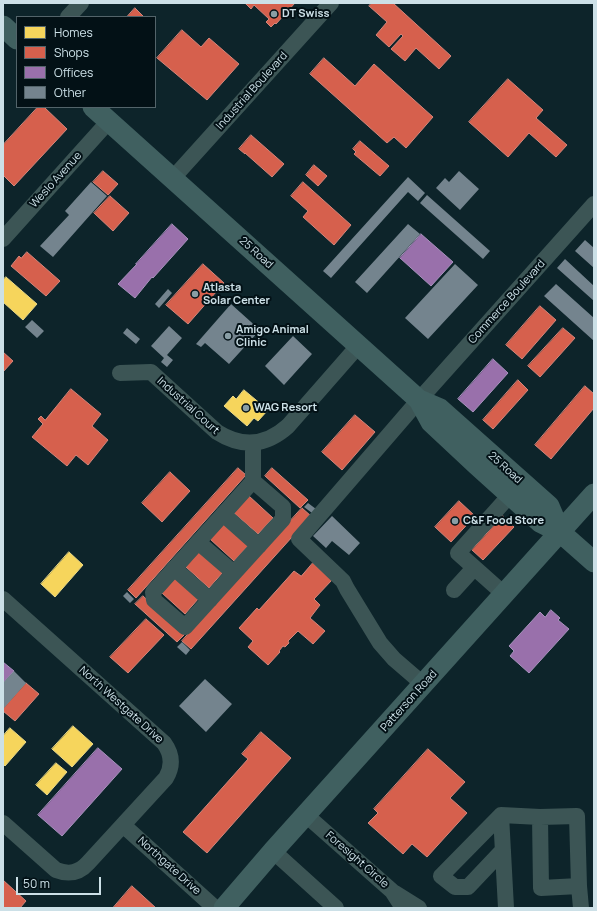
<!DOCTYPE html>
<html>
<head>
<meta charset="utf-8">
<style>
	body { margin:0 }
	#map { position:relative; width:597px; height:911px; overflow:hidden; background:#0d242a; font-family:Manrope,sans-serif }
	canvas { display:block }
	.frame { position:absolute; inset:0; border:4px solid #cce0e7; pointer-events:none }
	.legend { position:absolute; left:16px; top:16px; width:140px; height:92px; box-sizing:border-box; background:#031116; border:1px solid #53646a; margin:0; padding:5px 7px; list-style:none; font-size:12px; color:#cce0e7 }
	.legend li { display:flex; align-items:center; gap:8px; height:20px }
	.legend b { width:20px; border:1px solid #53646a }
	.scale { position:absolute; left:16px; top:877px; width:85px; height:18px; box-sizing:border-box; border:2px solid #cce0e7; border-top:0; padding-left:5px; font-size:12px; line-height:14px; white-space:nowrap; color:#cce0e7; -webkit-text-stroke:3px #031116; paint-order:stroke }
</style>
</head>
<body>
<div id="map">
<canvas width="597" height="911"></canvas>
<div class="frame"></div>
<ul class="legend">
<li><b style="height:11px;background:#f6d55c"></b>Homes</li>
<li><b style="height:11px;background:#d6604d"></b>Shops</li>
<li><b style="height:11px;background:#9970ab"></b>Offices</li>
<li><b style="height:11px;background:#74848e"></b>Other</li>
</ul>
<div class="scale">50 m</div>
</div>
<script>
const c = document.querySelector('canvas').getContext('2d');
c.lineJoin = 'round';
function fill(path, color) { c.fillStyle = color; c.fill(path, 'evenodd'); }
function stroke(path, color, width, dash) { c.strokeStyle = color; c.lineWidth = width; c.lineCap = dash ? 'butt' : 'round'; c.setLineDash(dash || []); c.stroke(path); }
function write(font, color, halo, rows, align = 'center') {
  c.font = font + ' Manrope,sans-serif'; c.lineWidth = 4; c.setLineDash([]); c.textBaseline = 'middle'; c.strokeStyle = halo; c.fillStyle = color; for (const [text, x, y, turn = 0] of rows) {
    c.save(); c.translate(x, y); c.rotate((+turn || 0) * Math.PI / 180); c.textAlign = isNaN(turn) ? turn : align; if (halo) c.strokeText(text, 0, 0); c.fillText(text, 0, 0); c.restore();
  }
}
const homes = new Path2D(`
	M6 277 37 304 23 320 3 302V280Z
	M244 390 268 410 258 421 254 418 247 426 224 406 233 396 236 399Z
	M69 552 83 565 55 597 41 584Z
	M73 726 93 744 72 767 52 749Z
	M10 728 26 742 5 766 3 764V736Z
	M56 763 67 772 47 795 36 785Z`);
fill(homes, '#f6d55c');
stroke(homes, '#e9d886', 1);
const shops = new Path2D(`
	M247 3H295L276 24 275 23 271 27 266 22 269 19 254 5 251 9 246 4Z
	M372 3H393L451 56 439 69 416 48 405 61 391 49 403 36 401 34 389 47 376 35 387 22 369 6Z
	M135 8 144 17H127Z
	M182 30 201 47 209 38 239 64 207 100 157 58Z
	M324 58 355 86 374 64 433 117 406 148 394 137 387 143 310 74Z
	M508 79 543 110 536 118 567 145 556 157 529 133 508 157 469 122Z
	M38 107H44L67 129 14 186 3 175V145Z
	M251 135 284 164 272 177 245 153V154L239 149Z
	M360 141 389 166 380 176 354 154 356 152 353 149Z
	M314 165 327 176 318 186 306 175Z
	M103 171 118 184 108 195 93 182Z
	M303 182 351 225 334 245 303 217 308 211 291 196Z
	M110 196 129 213 113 231 94 213Z
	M27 252 60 281 46 296 11 266 19 256 21 258Z
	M203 264 224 283 188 324 166 305Z
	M540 306 556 320 522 359 506 345Z
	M563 328 575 338 540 377 528 366Z
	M3 352 13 361 3 372Z
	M518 380 528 390 493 429 483 420Z
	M585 386 594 394V408L551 459 535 445Z
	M71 389 101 414 92 426 108 440 88 465 76 455 67 466 32 437 43 424 38 419 41 416 45 420Z
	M355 415 375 432 342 470 322 452Z
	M238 468 246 475 136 598 128 590Z
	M272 468 308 500 300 508 265 476Z
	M170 472 190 491 162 522 142 503Z
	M249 496 273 518 258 534 234 513Z
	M459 501 475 516 451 542 435 527Z
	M302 508 311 516 191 649 182 641Z
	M503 516 514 527 483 560 472 550Z
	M225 523 249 545 234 561 210 539Z
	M201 550 224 571 209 588 186 567Z
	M313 563 332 580 314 599 320 605 310 618 325 631 313 644 298 631 288 641 289 643 285 647 283 646 279 651 280 652 268 665 248 647 253 641 239 628 257 608 259 610 294 571 301 576Z
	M176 577 199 598 185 614 162 593Z
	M143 596 185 634 177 642 135 604Z
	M146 619 164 635 128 673 110 657Z
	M26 683 39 694 15 721 3 711V709Z
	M261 732 291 758 207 853 183 832 248 759 242 754Z
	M428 749 465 782 450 798 467 813 427 857 412 844 403 854 368 823 378 813 374 809Z
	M3 880 26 901 20 908H3Z
	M132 886 156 908H113Z`);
fill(shops, '#d6604d');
stroke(shops, '#d3867b', 1);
const offices = new Path2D(`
	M172 224 188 239 153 278 152 277 135 298 118 284 137 264H136Z
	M421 234 453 262 431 286 400 258Z
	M493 359 508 373 473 412 458 399Z
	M551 610 560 618 558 620 569 629 529 673 510 656 514 651 509 646 540 612 545 617Z
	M3 662 14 671 3 683Z
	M98 748 122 769 62 836 38 815Z`);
fill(offices, '#9970ab');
stroke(offices, '#a892bd', 1);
fill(new Path2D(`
	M459 171 479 189 460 210 436 188 445 178 449 182Z
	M408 177 425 193 418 201 408 192 331 278 323 271Z
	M91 182 107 196 53 257 40 246 69 215 65 211Z
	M427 195 490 251 483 259 420 203Z
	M408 224 420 234 367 293 355 282Z
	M585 240 594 248V268L575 251Z
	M565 259 594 286V301L557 268Z
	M455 264 478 285 428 339 405 318Z
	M556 284 594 318V341L544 296Z
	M168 289 172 293 159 308 155 304Z
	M231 304 260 330 229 364 205 343 201 347 196 344Z
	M32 320 44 331 37 338 25 327Z
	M169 326 182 338 167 355 173 360 167 367 161 362 164 358 151 346Z
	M127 328 140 339 136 344 123 333Z
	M293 336 312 354 284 385 265 366Z
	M308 503 316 509 312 513 304 507Z
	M332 516 360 543 349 555 332 541 326 548 313 536Z
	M127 592 134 599 130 603 123 596Z
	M182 642 190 650 186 655 177 647Z
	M14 671 26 683 3 709V683Z
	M205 679 232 704 206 732 179 706Z`), '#74848e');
stroke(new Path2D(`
	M68 17 81 3
	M173 178 331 3
	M3 239 109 121
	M120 373 151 372 217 432C242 448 266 446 288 426L359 345
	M253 443V481L283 507V519L185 627 154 600 153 592 253 481
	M223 514 259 546
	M198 542 234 573
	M174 568 210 600
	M454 590 474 568
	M504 594 458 553 510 495
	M3 599 164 743C172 754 173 766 166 778L88 863C79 873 69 875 56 870L3 823
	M423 684 394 659 380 643 347 589 343 581 299 539 419 400 594 204
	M306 815 392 891 403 908
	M501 815 540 817 577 816 579 886 541 888 540 817
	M123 825 215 908
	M503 850 468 887H455L441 876 501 815 506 908
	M273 851 336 908
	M579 886 581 908
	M395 893 419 908`), '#3c5555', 16);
stroke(new Path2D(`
	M3 26 17 39
	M93 107 419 400 440 409 549 506 560 532
	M419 400 431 422 477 465 540 522 560 532 594 562
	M224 908 273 851 594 494`), '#406060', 21);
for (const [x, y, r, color] of [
	[274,14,4,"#899ea5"],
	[195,294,4,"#899ea5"],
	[228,336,4,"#899ea5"],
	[246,408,4,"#899ea5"],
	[455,521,4,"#899ea5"]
]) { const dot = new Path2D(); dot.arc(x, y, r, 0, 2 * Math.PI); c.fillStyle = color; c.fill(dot); stroke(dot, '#031116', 1.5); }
write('bold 11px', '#cce0e7', '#031116', [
	["DT Swiss",282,14],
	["Atlasta",203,288],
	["Solar Center",203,301],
	["Amigo Animal",236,330],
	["Clinic",236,343],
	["WAG Resort",254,408],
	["C&F Food Store",463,521]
], 'left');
write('11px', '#cce0e7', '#031116', [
	["Industrial Boulevard",252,91,-48],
	["Weslo Avenue",56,180,-48],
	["25 Road",256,253,42],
	["Commerce Boulevard",507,302,-48],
	["Industrial Court",188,406,42],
	["25 Road",505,468,42],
	["Patterson Road",409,701,-48],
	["North Westgate Drive",121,705,42],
	["Foresight Circle",357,860,41],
	["Northgate Drive",169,866,42]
]);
</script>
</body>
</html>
